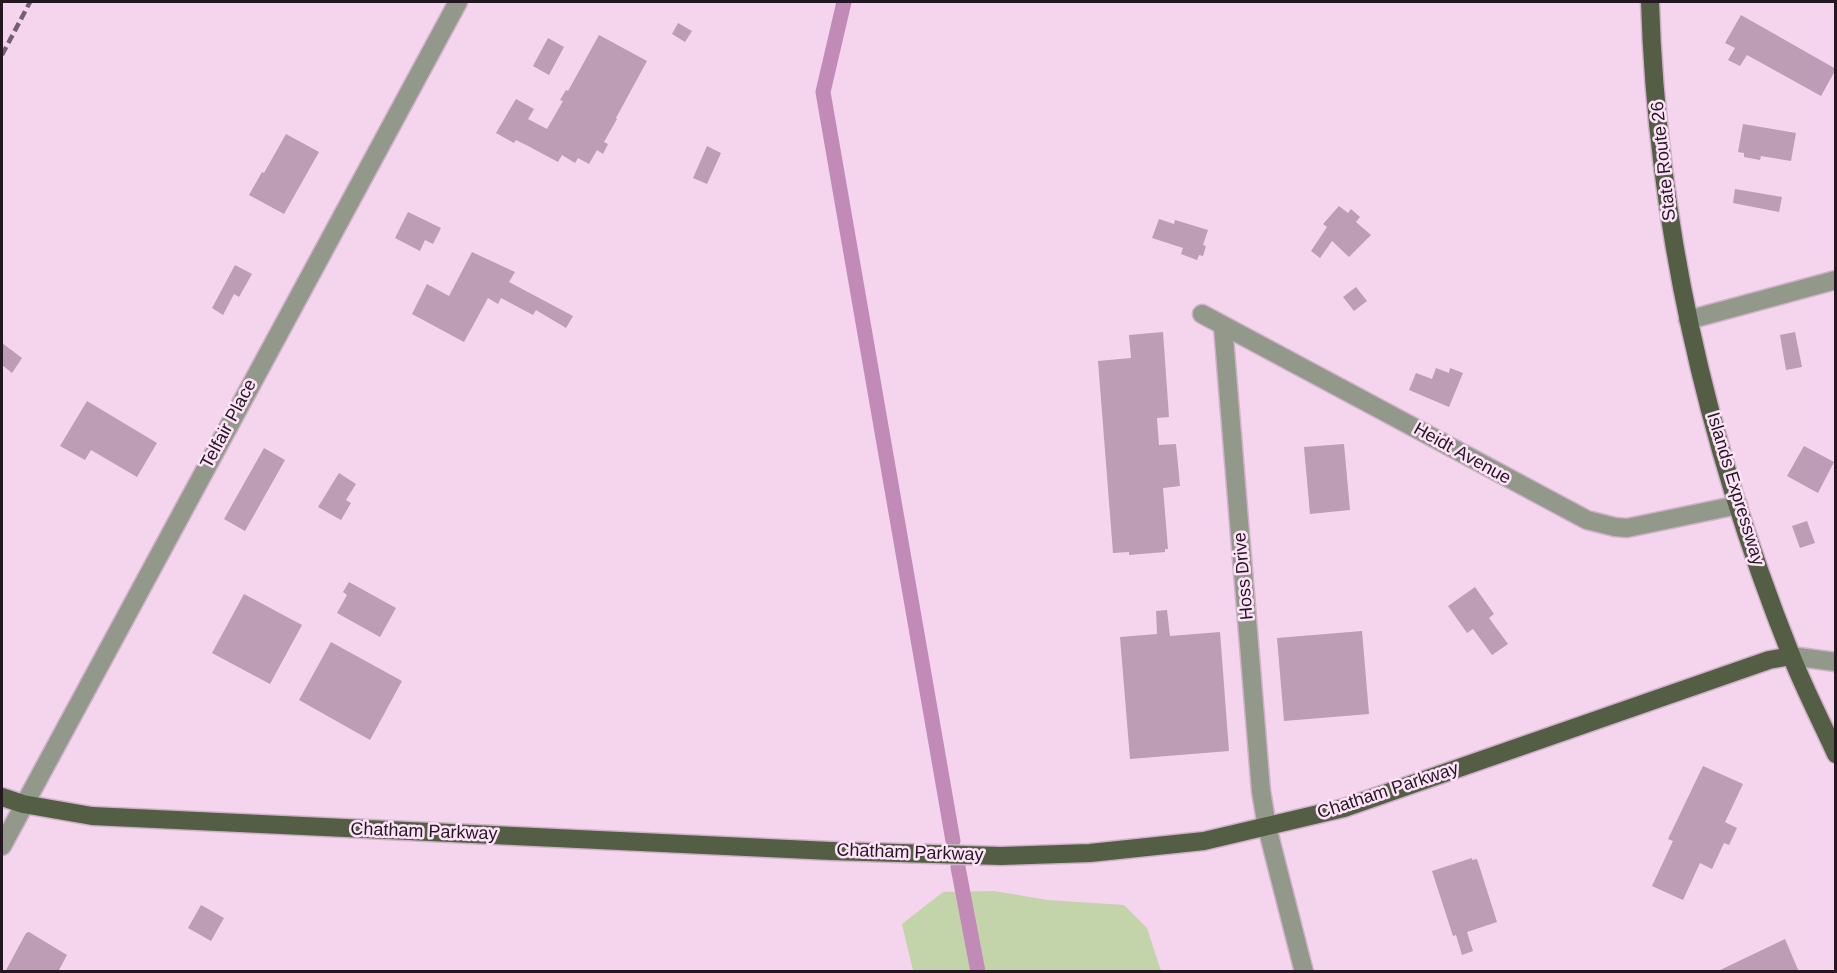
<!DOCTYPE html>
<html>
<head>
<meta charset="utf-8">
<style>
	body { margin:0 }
	#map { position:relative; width:1837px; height:973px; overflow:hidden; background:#f5d4ed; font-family:Helvetica,sans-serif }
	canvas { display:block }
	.frame { position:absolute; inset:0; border:3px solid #231721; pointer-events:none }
</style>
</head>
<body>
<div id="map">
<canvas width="1837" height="973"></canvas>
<div class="frame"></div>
</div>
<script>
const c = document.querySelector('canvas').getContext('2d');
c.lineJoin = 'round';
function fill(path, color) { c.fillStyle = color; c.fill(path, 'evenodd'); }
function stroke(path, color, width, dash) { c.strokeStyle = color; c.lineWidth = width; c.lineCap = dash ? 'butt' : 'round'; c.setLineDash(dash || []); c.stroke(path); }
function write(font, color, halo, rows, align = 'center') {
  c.font = font + ' Helvetica,sans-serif'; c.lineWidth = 5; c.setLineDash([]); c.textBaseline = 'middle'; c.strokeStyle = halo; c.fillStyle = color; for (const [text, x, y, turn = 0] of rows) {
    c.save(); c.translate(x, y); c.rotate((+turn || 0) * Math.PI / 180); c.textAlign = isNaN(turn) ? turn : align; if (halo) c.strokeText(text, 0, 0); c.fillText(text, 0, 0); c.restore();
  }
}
fill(new Path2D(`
	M994 891 1048 900 1124 905 1147 928 1161 971H913L902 924 943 892Z`), '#c3d4ab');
stroke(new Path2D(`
	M844 2 823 92 953 841
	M958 867 978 972`), '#c28bb7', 15);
fill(new Path2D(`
	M1741 15 1836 69 1821 96 1747 55 1740 66 1728 60 1735 48 1725 43Z
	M678 23 692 31 685 42 672 34Z
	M599 35 647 61 616 118 617 119 604 142 608 144 603 154 597 150 589 164 578 158 575 163 562 155 558 162 528 146 516 140 514 143 496 133 516 99 534 109 528 119 547 129 563 101 560 100 566 90 568 91Z
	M548 38 564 47 549 75 533 66Z
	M1743 124 1796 133 1791 161 1761 156 1760 160 1744 157V153L1738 152Z
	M286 134 319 152 284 214 249 195 262 172 264 173Z
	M707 146 721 153 707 184 693 178Z
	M1735 189 1782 197 1779 212 1733 203Z
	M1339 206 1348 213 1351 209 1360 217 1356 222 1371 235 1349 257 1332 241 1320 258 1311 251 1327 227 1323 224Z
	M408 212 441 228 433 244 425 240 420 251 395 238Z
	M1159 219 1174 224 1175 220 1208 230 1203 245 1206 246 1203 256 1199 255 1197 260 1181 254 1183 248 1152 238Z
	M472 252 515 272 509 282 573 316 566 328 536 310 533 315 501 298 498 304 488 298 464 342 412 314 427 284 449 296Z
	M235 265 252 274 239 297 234 294 223 315 212 308Z
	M1356 287 1367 301 1354 311 1343 297Z
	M1163 332 1169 417 1157 418 1159 445 1176 444 1180 486 1163 488 1168 549H1165V552L1129 555V552L1113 553 1098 361 1131 358 1129 335Z
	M1795 332 1802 367 1786 370 1780 335Z
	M2 343 22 358 12 373 2 365Z
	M1436 368 1449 373 1450 368 1463 373 1449 407 1409 390 1416 373 1432 379Z
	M87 401 157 443 137 477 91 450 85 460 60 446Z
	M1344 444 1350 510 1310 514 1304 447Z
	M1804 446 1834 462 1818 493 1787 476Z
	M264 448 285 460 245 531 224 519Z
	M339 473 356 484 346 500 351 503 341 520 318 507Z
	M1807 521 1815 543 1800 548 1792 526Z
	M349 582 396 608 380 637 337 613 347 595 343 592Z
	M1475 587 1494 614 1489 618 1508 644 1492 655 1473 629 1467 633 1448 606Z
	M244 594 302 625 270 684 212 653Z
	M1167 610 1170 636 1220 632 1229 751 1130 759 1120 637 1157 634 1156 611Z
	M1362 631 1369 714 1284 721 1277 638Z
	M331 642 402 681 370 740 299 700Z
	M1703 766 1743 784 1725 822 1737 828 1729 845 1724 843 1712 869 1700 863 1683 900 1652 886 1673 841 1668 839Z
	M1472 858V860L1477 859 1497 922 1467 932 1473 951 1462 955 1456 935 1453 936 1432 871Z
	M201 905 224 918 211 941 188 928Z
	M29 932 67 955 58 972H5L26 933Z
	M1785 939 1799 972H1716Z`), '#bc9db5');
const minor = new Path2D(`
	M1202 314 1587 520 1615 527 1627 528 1738 505
	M1688 320 1836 280
	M1223 326 1261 791 1267 827 1304 972
	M1791 656 1836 662
	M2 846 458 2`);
const major = new Path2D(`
	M1650 2C1657 226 1708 447 1791 655 1804 688 1821 721 1836 754
	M2 797 23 804 92 816 831 851 1001 856 1090 853 1204 841 1344 808 1769 660 1791 656`);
stroke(minor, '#cfb2c8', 21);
stroke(major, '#cfb2c8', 21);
stroke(minor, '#92998a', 18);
stroke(major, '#535e45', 18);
stroke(new Path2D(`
	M2 55 30 2`), '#746070', 4.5, [9, 4.5]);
write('18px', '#231721', '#fee3f8', [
	["State Route 26",1664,161,-96],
	["Telfair Place",229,424,-62],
	["Heidt Avenue",1462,454,29],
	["Islands Expressway",1735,489,73],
	["Hoss Drive",1244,576,-95],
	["Chatham Parkway",1388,791,-18],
	["Chatham Parkway",424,832,2],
	["Chatham Parkway",910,853,2]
]);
</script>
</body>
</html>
